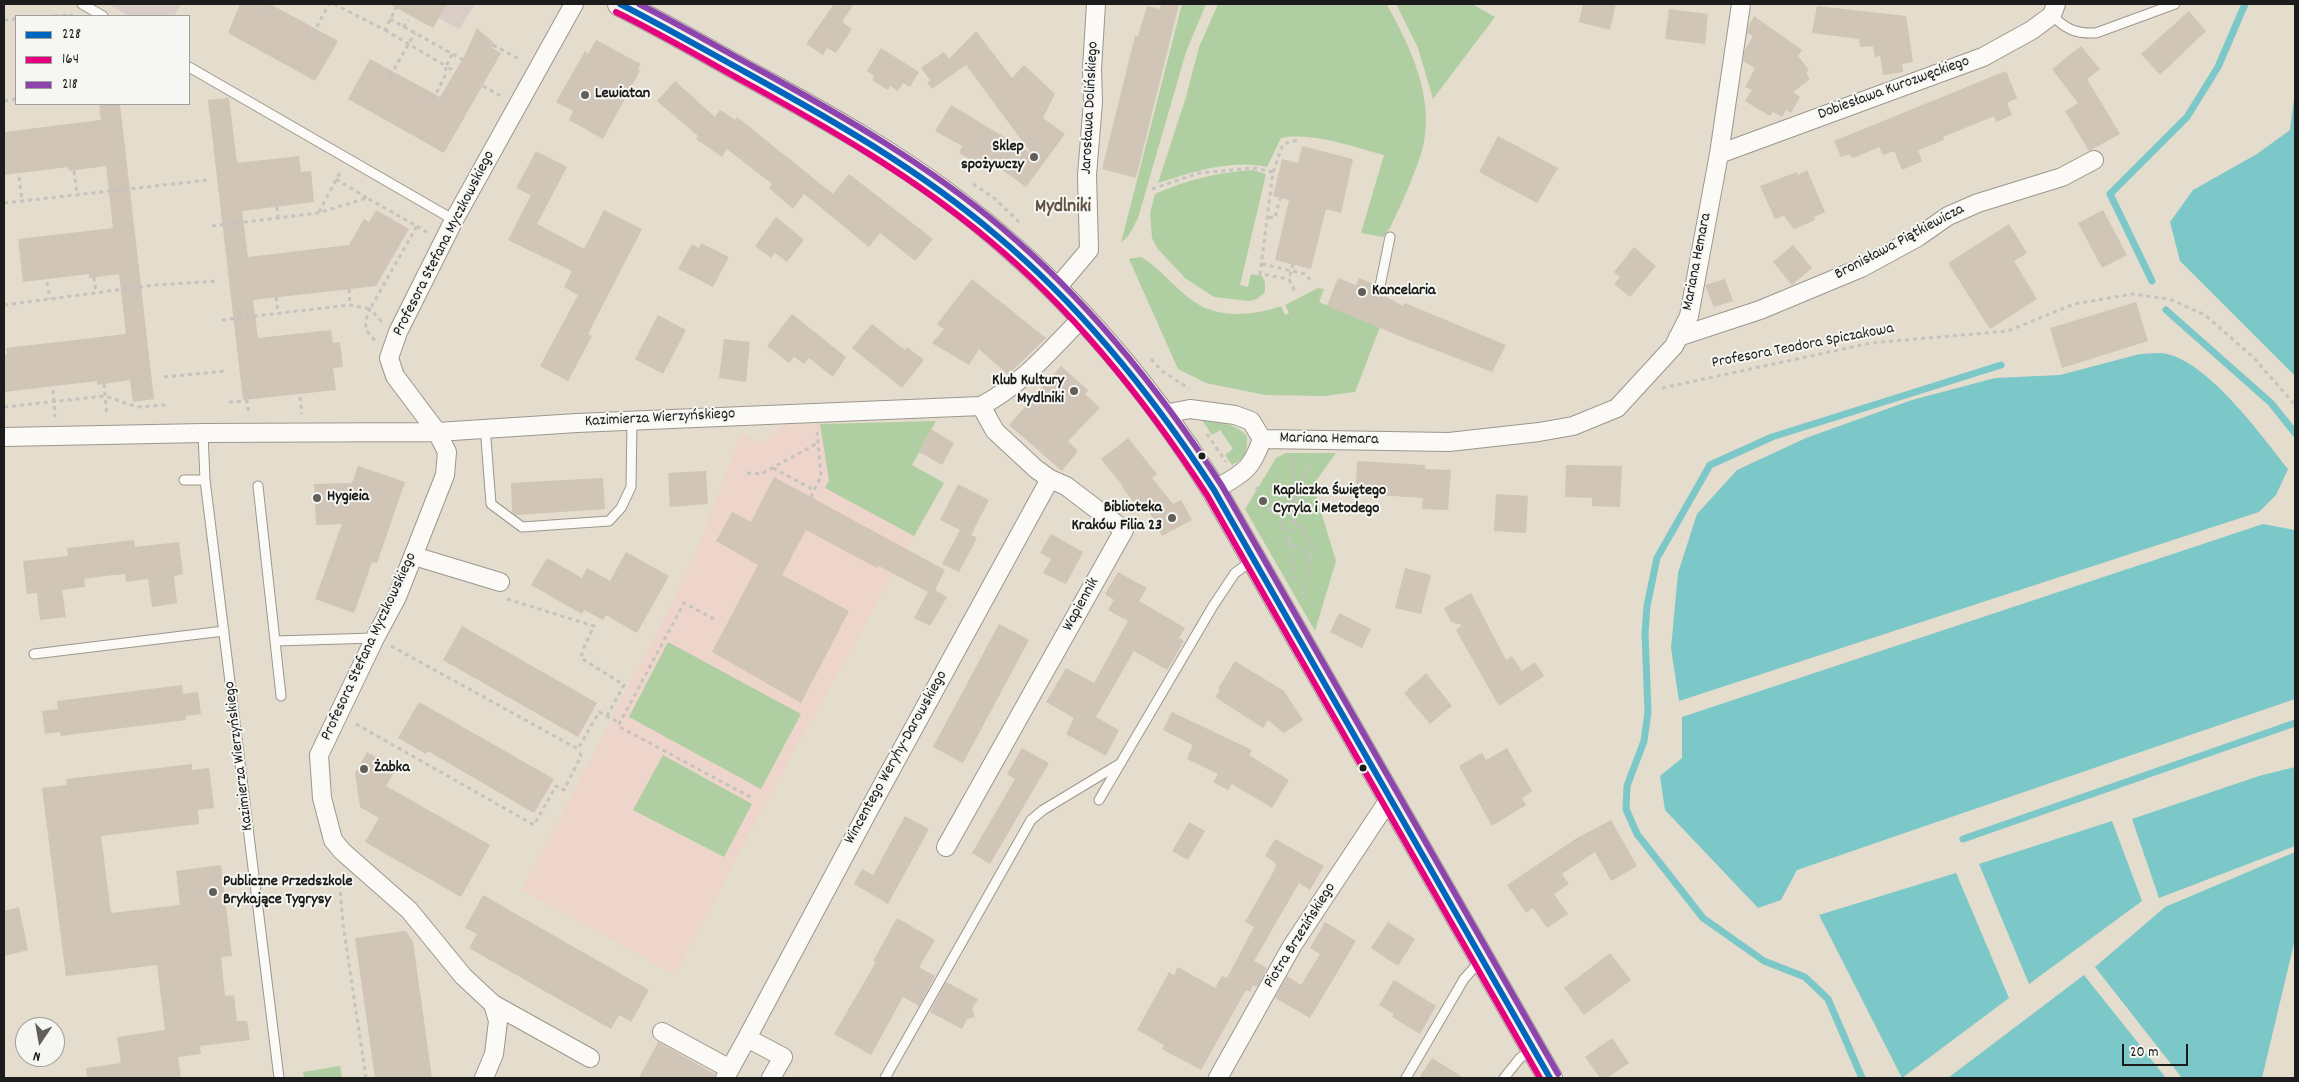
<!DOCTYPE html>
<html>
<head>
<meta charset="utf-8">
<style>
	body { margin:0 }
	#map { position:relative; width:2299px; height:1082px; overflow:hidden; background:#e4dccc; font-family:Dekko,sans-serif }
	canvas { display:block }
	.frame { position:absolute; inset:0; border:5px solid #1c1c1c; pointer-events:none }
	.legend { position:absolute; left:15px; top:15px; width:175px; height:90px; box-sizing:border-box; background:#f6f6f2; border:1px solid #9f9f9c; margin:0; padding:6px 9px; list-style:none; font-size:15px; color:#1c1c1c }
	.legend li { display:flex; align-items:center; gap:10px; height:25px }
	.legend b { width:25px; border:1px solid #9f9f9c }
	.north { position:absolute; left:15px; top:1017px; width:50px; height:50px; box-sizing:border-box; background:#f6f6f2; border:1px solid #9f9f9c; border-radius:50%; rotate:192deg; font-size:14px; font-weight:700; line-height:20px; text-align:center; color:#1c1c1c }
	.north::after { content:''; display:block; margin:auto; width:18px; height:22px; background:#625f5a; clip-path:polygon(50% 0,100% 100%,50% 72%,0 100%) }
	.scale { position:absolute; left:2122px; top:1044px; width:66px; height:22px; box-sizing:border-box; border:2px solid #1c1c1c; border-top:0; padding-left:6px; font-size:15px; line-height:18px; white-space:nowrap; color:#1c1c1c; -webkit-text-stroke:4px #f6f6f2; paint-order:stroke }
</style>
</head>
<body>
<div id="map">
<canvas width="2299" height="1082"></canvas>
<div class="frame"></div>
<ul class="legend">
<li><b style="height:6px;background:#0065bd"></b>228</li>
<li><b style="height:6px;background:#e5007d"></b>164</li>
<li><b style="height:6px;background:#8e44ad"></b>218</li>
</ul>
<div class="north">N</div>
<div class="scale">20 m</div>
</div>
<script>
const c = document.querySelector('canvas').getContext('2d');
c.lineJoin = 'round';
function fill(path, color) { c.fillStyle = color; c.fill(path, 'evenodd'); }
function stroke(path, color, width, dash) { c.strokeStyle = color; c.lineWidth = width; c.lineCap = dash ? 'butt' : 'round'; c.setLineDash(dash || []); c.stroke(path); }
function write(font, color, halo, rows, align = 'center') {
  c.font = font + ' Dekko,sans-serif'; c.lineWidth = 4; c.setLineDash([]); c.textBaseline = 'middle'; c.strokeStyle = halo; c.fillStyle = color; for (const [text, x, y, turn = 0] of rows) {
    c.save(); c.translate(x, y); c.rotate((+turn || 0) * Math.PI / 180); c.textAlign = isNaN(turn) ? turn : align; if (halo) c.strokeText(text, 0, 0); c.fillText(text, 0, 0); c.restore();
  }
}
fill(new Path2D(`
	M936 421 912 465 944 483 770 795 675 975 522 890 664 619 696 552 741 434 765 444 769 437 783 425Z`), '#eed5cb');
fill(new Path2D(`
	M108 4H181L174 16H129Z
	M414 4H475L459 29Z`), '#daccc6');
fill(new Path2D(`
	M1182 4H1206L1186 52 1138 218 1129 235 1121 243Z
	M1218 4 1387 5C1412 49 1437 103 1421 154 1413 179 1401 204 1390 228L1383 237 1361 233 1384 155C1352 147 1314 132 1281 138L1267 167C1231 159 1193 172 1158 183L1186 97 1199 47Z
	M1396 4H1472L1495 17 1433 99 1418 48Z
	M1253 170 1266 174 1240 285 1248 287 1251 274 1262 276 1265 282V292L1257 299 1249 301 1214 297 1185 278 1157 248 1152 238 1150 213 1155 194C1190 179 1215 173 1253 170Z
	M1141 257C1163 270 1179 294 1201 306 1225 318 1257 315 1281 306L1285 315 1289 313 1285 305 1318 288 1324 289 1319 302 1380 327 1355 392 1324 396 1265 395 1206 383 1178 369 1129 259Z
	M1202 420C1219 423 1235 423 1247 436 1248 450 1245 459 1232 465L1225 455 1233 449 1220 430 1212 435Z
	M936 421 912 465 944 483 914 536 825 488 829 481 820 424Z
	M1286 453H1336L1313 485 1336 561 1315 631 1245 509 1276 458Z
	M668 642 801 714 761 789 629 717Z
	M663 755 752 804 724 857 633 810Z
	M340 1066 342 1078H304L303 1072Z`), '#afcfa2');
fill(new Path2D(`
	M2295 91V376L2180 261 2170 222 2193 190 2257 154 2290 130Z
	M2140 354C2148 354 2159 352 2167 354 2210 364 2261 435 2288 469L2276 495 2259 512 1679 701 1671 648 1678 573 1697 514 1737 470 1806 438 1912 400 1995 378 2060 375Z
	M2263 524 2295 530V699L1797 870 1781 900 1758 908 1665 810 1660 776 1682 758V717Z
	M2295 767V846L2159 898 2132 819 2259 776Z
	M2112 821 2142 901 2029 984 1979 864Z
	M2295 852V939L2262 1078H2182L2095 967 2165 907Z
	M1956 873 2009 998 1902 1078 1819 915Z
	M2084 975 2166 1078H1948Z`), '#7cc8c8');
stroke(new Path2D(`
	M2152 281 2110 194 2187 117 2218 67 2245 4
	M2166 310 2271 403 2295 433
	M1963 839 2295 723
	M1862 1078 1828 999 1805 977 1764 961 1703 918 1637 834 1626 809 1627 786 1644 741 1648 712 1645 633 1647 606 1657 558 1710 465 1772 437 2001 365`), '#7cc8c8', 7);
fill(new Path2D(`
	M240 4H270L338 41 315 81 228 33Z
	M389 4H447L433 28Z
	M834 4H854L842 22 852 29 836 53 827 48 823 55 806 44Z
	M1161 4H1179L1136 178 1102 169 1135 36H1138L1147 6 1160 9Z
	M1583 4H1616L1610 30 1579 22Z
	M1817 6 1906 16 1913 62 1902 64 1903 72 1883 75 1880 56 1875 57 1873 46 1860 47 1859 39 1812 33Z
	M1669 9 1708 14 1705 44 1665 39Z
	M2189 11 2206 31 2160 75 2141 54Z
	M1754 16 1802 50 1798 56 1809 70 1806 73 1810 79 1793 92 1800 97 1791 113 1786 110 1782 117 1773 112 1770 116 1745 101 1752 90 1745 87 1755 68 1743 61 1745 50 1753 36 1747 33 1749 25Z
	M477 28 494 43 492 48 501 53 444 153 348 99 370 59 440 97 465 55Z
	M976 31 1012 78 1024 65 1055 94 1043 118 1065 134 1026 187 987 159 983 167 959 153 962 146 935 131 951 105 1031 153 966 65 932 89 927 83 930 80 921 68 944 52 949 59Z
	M596 40 641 64 638 69 640 71 603 139 569 120 573 111 556 102 585 51 588 54Z
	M2081 46 2100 69 2087 79 2120 134 2089 151 2065 111 2078 103 2052 69Z
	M881 48 919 72 910 87 903 83 898 91 890 86 888 90 872 80 874 76 867 71Z
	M2006 71 2017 98 2007 103 2012 115 1996 122 1994 116 1943 137 1944 140 1918 150 1922 161 1902 170 1894 151 1883 155 1879 147 1853 158 1849 154 1841 157 1834 141Z
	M675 81 715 117 720 110 735 120 737 117 833 194 849 174 933 239 916 260H914L880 233 869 247 804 194 793 209 769 188 772 184 727 149 722 157 696 139 698 136 657 101Z
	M229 98 237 163 299 156 301 172 311 171 314 202 242 211 248 257 349 245 364 219 369 222 376 210 409 229 376 286 253 300 258 338 331 330 333 343 340 342 343 367 333 368 336 390 243 400 208 100Z
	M99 104H120L154 399 133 402 130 380 97 385V381L4 392V354H7L6 348 126 334 119 274 89 278V274L23 282 18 239 113 228 106 166 69 171 68 167 4 175V132L101 120Z
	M1498 136 1558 168 1537 203 1479 172Z
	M1302 146 1353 159 1341 213 1326 209 1311 269 1275 260 1289 200 1273 196 1282 159 1298 163Z
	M536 151 567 167 537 224 584 249 604 210 642 229 588 334 592 336 568 381 540 366 578 295 564 287 572 271 508 240 531 195 516 188Z
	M1807 170 1825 212 1814 217 1815 220 1794 229 1784 216 1775 219 1760 186 1797 172 1798 175Z
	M2103 210 2127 255 2102 268 2078 223Z
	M776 217 804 240 787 262 775 253 771 258 755 246Z
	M2009 224 2027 253 2014 261 2037 299 1990 329 1948 263Z
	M701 243 729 257 713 287 678 269 692 244 699 248Z
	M1793 245 1812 268 1792 285 1773 262Z
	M1634 247 1656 266 1630 297 1614 284 1620 277 1614 272Z
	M1338 278 1356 285 1359 278 1374 284 1376 291 1403 306 1405 303 1506 345 1492 372 1407 339 1327 306Z
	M972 279 1046 338 1008 375 979 349 969 365 932 343 944 329 937 324Z
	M1725 279 1733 301 1714 307 1705 285Z
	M2136 302 2148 341 2062 368 2050 328Z
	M792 314 846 357 833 377 809 358 804 364 794 357 789 363 767 346Z
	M658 315 686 330 663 374 635 359Z
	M872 324 905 350 907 347 924 360 902 388 852 348Z
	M724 339 750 342 746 382 719 378Z
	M1061 366 1088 390 1085 394 1100 408 1068 441 1078 451 1062 471 1009 425Z
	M931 429 954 443 942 465 919 452Z
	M1128 438 1157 474 1152 478 1173 504 1181 500 1192 520 1162 536 1145 504 1139 509 1122 487 1123 486 1101 459Z
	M1357 461 1425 465V469L1451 470 1448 510 1422 509 1423 498 1363 494V484H1356Z
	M1566 465 1622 466 1620 507 1592 506V498L1565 497Z
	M358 466 405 482 377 563 372 562 354 613 315 599 342 524 316 525 314 484 352 483Z
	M706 471 708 504 670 507 668 473Z
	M774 477 945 570 935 590 947 597 930 626 914 618 928 592 879 566 877 568 806 530 782 575 849 611 801 703 712 652 758 565 716 541 732 512 751 522Z
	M603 478 605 509 516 515 512 512 511 483Z
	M958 484 989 500 971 535 968 533 977 538 959 572 942 564 960 530 940 520Z
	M1496 494 1528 496 1526 533 1494 531Z
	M1051 534 1083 552 1066 584 1043 573 1051 559 1040 553Z
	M134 540 135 547 179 542 183 574 174 576 177 603 152 607 148 579 126 582 125 574 105 576 84 579 85 587 62 590 66 617 40 620 37 593 27 594 23 561 68 556 67 548Z
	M626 552 669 576 637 633 606 615 603 620 584 610 582 614 531 585 547 558 582 578 587 568 610 581Z
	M1405 568 1431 575 1421 614 1395 608Z
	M1118 572 1147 588 1139 601 1185 628 1179 638 1184 641 1167 670 1134 651 1096 717 1119 730 1106 756 1066 734 1074 718 1046 702 1066 668 1094 683 1128 621 1108 610 1114 600 1105 594Z
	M1471 593 1506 660 1512 656 1522 671 1535 662 1544 676 1499 706 1456 630 1462 625 1451 622 1444 608Z
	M1339 613 1371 629 1362 648 1330 632Z
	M999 624 1029 640 963 763 933 747Z
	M462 626 597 703 578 737 443 660Z
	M1235 661 1284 691 1303 720 1284 733 1268 720 1263 728 1215 697 1220 690 1218 689Z
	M1426 673 1452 706 1430 724 1404 693Z
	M182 685 183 694 198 692 201 714 186 716V720L107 730 61 736 60 732 45 734 42 711 58 709 57 701Z
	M419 702 554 779 534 813 428 751 426 754 398 738Z
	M1172 712 1252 750 1249 755 1289 780 1272 808 1232 784 1228 790 1213 782 1218 774 1187 759 1193 745 1163 730Z
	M1022 748 1049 763 990 864 972 853 1015 779 1007 774Z
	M1507 748 1532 791 1522 798 1526 805 1492 826 1459 766 1482 753 1486 760Z
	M367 752 396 769 386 786 490 845 461 897 365 842 379 818 360 807 355 773Z
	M192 764V770L209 768 214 808 198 810 199 824 101 836 111 913 180 905 176 871 221 865 232 956 221 957 225 996 234 995 237 1021H247L250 1040 200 1046 201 1054 178 1057 181 1078H87L86 1068 121 1063 117 1037 165 1030 157 965 66 976 42 788 67 785 66 779Z
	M905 816 929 829 888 904 854 884 862 869 873 875Z
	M1611 820 1637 866 1611 881 1595 852 1562 874 1569 884 1554 894 1568 914 1547 928 1533 908 1526 913 1507 885 1577 838Z
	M1189 822 1205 831 1188 860 1172 851Z
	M1275 839 1324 866 1310 890 1299 883 1254 961 1267 968 1257 987 1253 985 1250 992 1246 990 1201 1070 1162 1049 1164 1045 1137 1030 1169 972 1174 975 1178 967 1215 988 1222 976 1227 978 1254 927 1245 922 1275 869 1276 863 1265 856Z
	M483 895 649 990 631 1022 619 1015 611 1029 469 948 477 934 465 928Z
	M19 907 28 950 4 956V911Z
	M897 918 935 940 919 967 935 976 919 1006 903 997 871 1055 834 1034 876 962 873 961Z
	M1325 922 1356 941 1310 1018 1275 998 1287 976 1301 985 1320 954 1310 948Z
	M1388 922 1415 939 1398 966 1371 948Z
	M406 931 413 942 432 1078H375L355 938Z
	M1610 953 1631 980 1584 1015 1564 988Z
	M1394 980 1436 1006 1420 1034 1392 1017 1394 1014 1379 1005Z
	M946 982 978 999 972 1009 975 1017 967 1019 962 1029 930 1012Z
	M1612 1038 1629 1063 1607 1078H1600L1585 1057Z
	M658 1042 715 1074 714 1078H639Z
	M1432 1058 1464 1078H1419Z`), '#d0c5b6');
const lane = new Path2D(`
	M82 4 103 16
	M2052 15C2065 29 2076 34 2096 33L2175 4
	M189 67 454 220
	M1380 286 1390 237
	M203 433 205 480 279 1078
	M486 439 491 504 522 527 609 521 621 508 631 487 632 421
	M184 480H205
	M258 486 275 641 375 638
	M275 641 281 696
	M34 654 224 631
	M1099 800 1213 606 1235 573 1253 560
	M885 1078 1031 820 1043 810 1121 763
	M1406 1078 1464 979 1480 961
	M1504 1078 1520 1058 1532 1050`);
const street = new Path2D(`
	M1719 154 1983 57 2032 30 2052 15 2056 4
	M1056 289 1089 250 1087 175 1093 102 1092 69 1096 4
	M1678 337 1760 310 1861 268 1918 237 1948 216 1978 203 2062 177 2094 160
	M1164 414 1190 409 1235 415 1251 421 1262 439C1251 471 1243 473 1214 490
	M4 437 203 433 437 432 577 423 981 406C1023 384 1050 350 1083 317
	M1262 439 1449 442 1539 432 1573 426 1617 408 1674 346 1689 316 1719 154 1741 4
	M414 556 500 582
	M946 847 1124 530 1066 486 1050 479 1036 469 995 431 981 406
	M493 1004 590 1058
	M662 1032 730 1069
	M747 1038 865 817 1050 479
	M484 1078 494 1054 498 1021 493 1004 463 976 409 910 342 851 333 840 322 798 319 755 375 638 397 597 445 475 447 452 437 432 395 376 389 358 398 332 454 220 574 4
	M725 1078 747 1038 783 1057 771 1078
	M1218 1078 1292 946 1390 798`);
const secondary = new Path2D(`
	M620 4C667 27 712 54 758 79 827 117 897 156 960 205 1061 283 1146 381 1214 490L1550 1078`);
stroke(lane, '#9c978e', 11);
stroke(street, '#9c978e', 20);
stroke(secondary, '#9c978e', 26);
stroke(new Path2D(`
	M334 4 385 30 398 4
	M270 9 273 4
	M54 16 73 15
	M390 19 465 61
	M4 20 16 19
	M403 27 409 20
	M385 30 446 66 452 54
	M313 34 329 4
	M493 45 521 60
	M390 76 415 33
	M483 86 501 96
	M433 100 445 76 446 66 454 71
	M4 101 16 99
	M74 171 77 194
	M1273 172 1283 144 1298 140
	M19 177 22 201
	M336 179 367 198
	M973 184 994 198 1020 223
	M1152 189 1199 173 1253 168 1273 172 1260 274 1289 279
	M4 203 208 180
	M277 207 278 217
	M319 212 341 171
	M1269 217 1275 218 1280 198
	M212 226 318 213 367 198 417 226 370 309 350 305 221 320
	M417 226 428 233
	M1262 264 1305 274 1313 283
	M1293 264 1289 279 1295 292
	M94 277 96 293
	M47 282 50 299
	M349 289 350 305
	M276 297 278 313
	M4 305 155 285 217 281
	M375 340C363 331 364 321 370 309L382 322
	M1151 359 1161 370 1189 389
	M164 377 226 371
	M104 384 107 416
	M1662 388 1871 343 2008 331 2074 304 2133 294 2169 299 2205 315 2253 357 2295 405
	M53 390 55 417
	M300 397 302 414
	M229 402 247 401 249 415
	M4 407 105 396 137 407 166 405
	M1207 434 1226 462
	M1293 457 1296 490 1290 543 1294 583
	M773 468 814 490
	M747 473 761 474 818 443
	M1256 487 1270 511
	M811 497 821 476 817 432
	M1293 519 1313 543 1303 600
	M1310 558 1284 537 1285 530 1280 526 1296 490 1312 459
	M507 599 594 626 584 647 581 658 624 685 607 716
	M714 619 684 603 618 726 752 798
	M391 646 578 749 599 712 620 723
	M356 724 534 825 556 786 564 790 581 756 578 749
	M339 876 343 924 366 1078`), '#c5c3bf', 3, [4, 4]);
stroke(lane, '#fbfaf7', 9);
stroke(street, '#fbfaf7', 18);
stroke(secondary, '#f5f0ea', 24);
stroke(new Path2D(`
	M620 4C663 26 705 50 747 73 834 121 920 170 996 235 1083 308 1153 396 1214 490L1550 1078`), '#0065bd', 6);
stroke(new Path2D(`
	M616 12C659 33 700 57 743 81 829 128 914 177 990 241 1076 313 1146 401 1207 495L1540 1078`), '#e5007d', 6);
stroke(new Path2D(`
	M639 4C678 24 716 46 754 67 841 115 927 164 1002 228 1089 302 1160 390 1222 486L1558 1074`), '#8e44ad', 6);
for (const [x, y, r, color] of [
	[585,95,5,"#625f5a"],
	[1034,157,5,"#625f5a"],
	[1362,292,5,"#625f5a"],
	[1074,391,5,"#625f5a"],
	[1202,456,4.5,"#1c1c1c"],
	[317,498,5,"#625f5a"],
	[1263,501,5,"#625f5a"],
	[1172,518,5,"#625f5a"],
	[1363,768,4.5,"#1c1c1c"],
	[364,769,5,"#625f5a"],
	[213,892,5,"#625f5a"]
]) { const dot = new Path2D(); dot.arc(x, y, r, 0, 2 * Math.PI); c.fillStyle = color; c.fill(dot); stroke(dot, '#f6f6f2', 2); }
write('16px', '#1c1c1c', '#f6f6f2', [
	["Dobiesława Kurozwęckiego",1894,89,-20],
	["Jarosława Dolińskiego",1091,108,-87],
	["Bronisława Piątkiewicza",1900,243,-28],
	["Profesora Stefana Myczkowskiego",445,244,-63],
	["Mariana Hemara",1698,262,-79],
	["Profesora Teodora Spiczakowa",1803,347,-11],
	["Kazimierza Wierzyńskiego",660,419,-3],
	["Mariana Hemara",1329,440,1],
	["Wapiennik",1082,605,-61],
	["Profesora Stefana Myczkowskiego",370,647,-65],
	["Kazimierza Wierzyńskiego",240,756,-97],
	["Wincentego Weryhy-Darowskiego",897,758,-61],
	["Piotra Brzezińskiego",1301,936,-58]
]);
write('bold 16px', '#1c1c1c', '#f6f6f2', [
	["Lewiatan",595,95],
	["Sklep",1024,148,"right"],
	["spożywczy",1024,166,"right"],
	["Kancelaria",1372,292],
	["Klub Kultury",1064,382,"right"],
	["Mydlniki",1064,400,"right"],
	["Kapliczka Świętego",1273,492],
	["Cyryla i Metodego",1273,510],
	["Hygieia",327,498],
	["Biblioteka",1162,509,"right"],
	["Kraków Filia 23",1162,527,"right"],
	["Żabka",374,769],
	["Publiczne Przedszkole",223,883],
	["Brykające Tygrysy",223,901]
], 'left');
write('bold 19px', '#615244', '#f6f6f2', [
	["Mydlniki",1063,208]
]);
</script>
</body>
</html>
